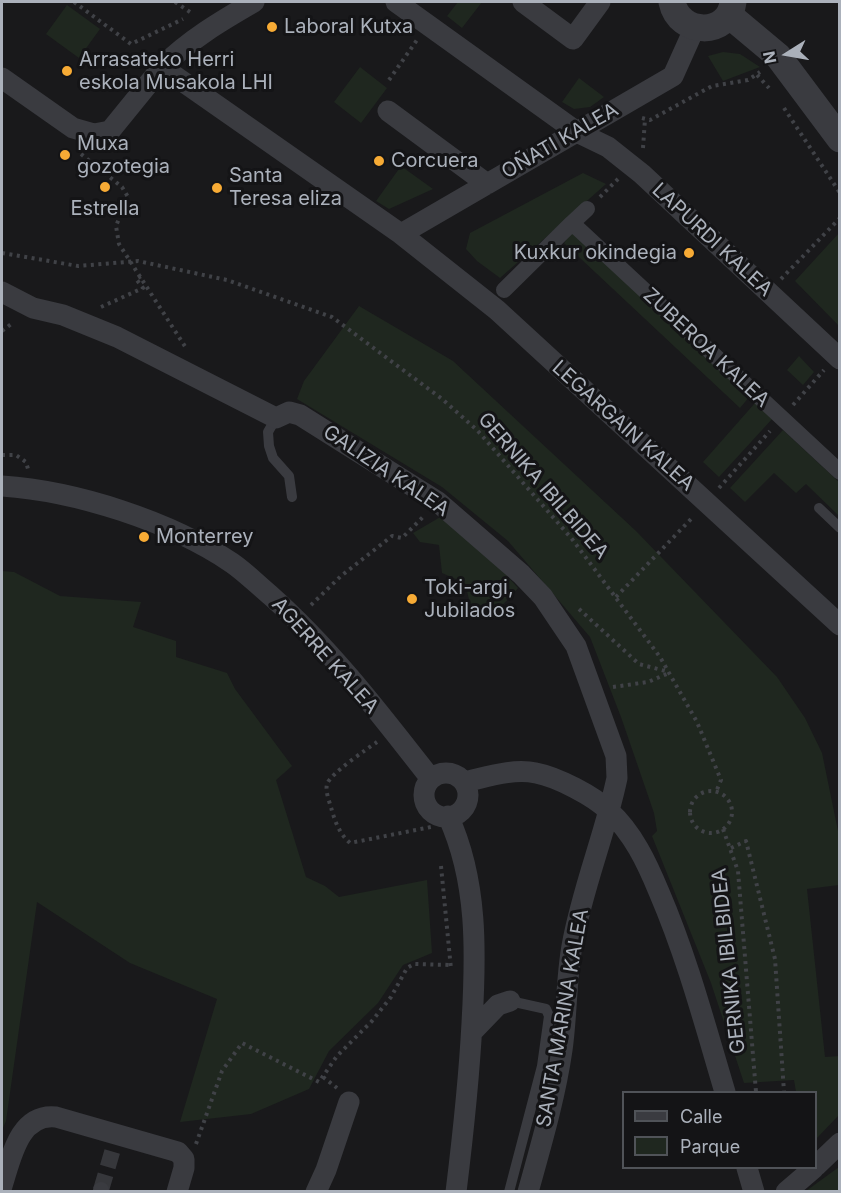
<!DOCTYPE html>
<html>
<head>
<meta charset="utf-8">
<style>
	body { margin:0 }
	#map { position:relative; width:841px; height:1193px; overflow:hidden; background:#19191b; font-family:Inter,sans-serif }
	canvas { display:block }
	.frame { position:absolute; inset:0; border:3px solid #abb1bb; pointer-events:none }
	.legend { position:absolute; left:622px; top:1091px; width:195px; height:78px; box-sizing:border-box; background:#141416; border:2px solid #505358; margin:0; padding:8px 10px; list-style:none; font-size:18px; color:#abb1bb }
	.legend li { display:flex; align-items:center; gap:12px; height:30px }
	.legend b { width:30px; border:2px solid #505358 }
	.north { position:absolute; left:757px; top:24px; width:60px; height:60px; -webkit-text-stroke:4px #141416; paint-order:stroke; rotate:259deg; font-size:16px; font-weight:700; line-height:24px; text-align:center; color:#abb1bb }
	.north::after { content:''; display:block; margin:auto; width:21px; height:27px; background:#abb1bb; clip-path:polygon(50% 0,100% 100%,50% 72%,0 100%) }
</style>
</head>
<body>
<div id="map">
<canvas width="841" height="1193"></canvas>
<div class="frame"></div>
<ul class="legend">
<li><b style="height:8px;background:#3a3b40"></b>Calle</li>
<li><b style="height:16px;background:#1f271f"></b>Parque</li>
</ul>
<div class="north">N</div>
</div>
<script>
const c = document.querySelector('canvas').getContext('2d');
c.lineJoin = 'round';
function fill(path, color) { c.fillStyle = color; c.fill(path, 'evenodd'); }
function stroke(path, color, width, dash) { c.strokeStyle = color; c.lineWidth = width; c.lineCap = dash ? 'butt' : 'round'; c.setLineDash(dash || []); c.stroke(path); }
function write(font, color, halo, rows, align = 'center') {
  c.font = font + ' Inter,sans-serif'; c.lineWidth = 6; c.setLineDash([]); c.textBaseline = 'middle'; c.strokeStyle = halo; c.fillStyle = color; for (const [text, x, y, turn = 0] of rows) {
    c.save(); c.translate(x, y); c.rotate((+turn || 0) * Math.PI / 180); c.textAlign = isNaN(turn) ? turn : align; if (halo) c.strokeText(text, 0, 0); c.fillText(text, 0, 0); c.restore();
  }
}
fill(new Path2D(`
	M458 2H482L462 28 447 16Z
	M67 5 100 29 79 58 46 34Z
	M723 52 740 54 760 67 723 81 708 56Z
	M360 67 387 88 361 123 334 102Z
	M579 78 604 97 590 107 574 109 562 102Z
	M401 166 433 189 389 209 376 201Z
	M583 173 606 184 500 278 477 261 466 249 470 233Z
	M572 232 750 396 740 408 564 243Z
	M839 233V326L795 281Z
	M359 306 453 361 636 531 777 677 805 718 822 753 838 831H839V885L807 889 825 1057 840 1056 839 1115 816 1139V1092H796L794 1080 744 1083 711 983 652 836 657 831 654 813 621 717 590 637 508 541 442 487 297 399 304 381Z
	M799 356 814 372 803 385 787 370Z
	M755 403 773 418 719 477 703 462Z
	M783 430 839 482V516L806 484 796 493 774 473 745 502 730 488Z
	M442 516 493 560 518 588C505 604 494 615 474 620L465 583 442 573 439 545 420 542 413 533Z
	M2 571 14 572 60 596 141 602 133 627 176 641V657L227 673 235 689 292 766 276 780 306 877 325 886 339 897 427 880 432 953 403 965 378 1003 329 1051 309 1089 251 1114 180 1122 217 999 130 963 37 902 6 1121 2 1130Z
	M839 1167V1191H806Z`), '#1f271f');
stroke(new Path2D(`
	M101 1190 113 1149`), '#36373b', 16, [16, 8]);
stroke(new Path2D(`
	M74 2 131 44 183 19
	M175 2 193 14
	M757 75 769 88
	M389 80 417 40
	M784 108 840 193
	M642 118 650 120 712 86 748 80 760 72
	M643 148 645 119
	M81 154 122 187 128 197 116 226 119 244 186 348
	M600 197 618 179
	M2 253 78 266 138 261 227 280 332 317 442 399 477 430 572 539 660 657 697 722 721 780 716 792
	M781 279 840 218
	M101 307 143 288 136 279 141 276
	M2 331 14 322
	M793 405 824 370
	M2 455H16L26 462 28 469
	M719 488 770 431
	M616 597 692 518
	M311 605 341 576 392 536 402 538 423 517
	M579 609 639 664 669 672
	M613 687 648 682 669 673
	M377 742C367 749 331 773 327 784 325 792 330 803 332 811 336 824 340 834 350 843L431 827
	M690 812a21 21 0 1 1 42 0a21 21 0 1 1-42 0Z
	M723 829 738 871 756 1092
	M731 848 746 841 775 959 784 1092
	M441 866 451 969
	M323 1077 337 1088
	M196 1144 222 1071 242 1043 319 1082 337 1056 372 1021 391 997 407 968 414 964 450 965`), '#404247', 4, [3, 4.5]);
stroke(new Path2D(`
	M276 418 268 432 269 446 273 458 289 476 292 497
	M819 508 840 528
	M509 1192 542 1066 549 1016 546 1009 510 1001`), '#3a3b40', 10);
stroke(new Path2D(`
	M587 209 572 223 840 472
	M504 290 572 223
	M101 1192V1190`), '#3a3b40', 16);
stroke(new Path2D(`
	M396 2 577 132 608 147 642 174 840 359
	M523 2 573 39 600 2
	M162 67C189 40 221 21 254 2
	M2 78 73 128 94 134 110 131 162 67 401 234 497 310 840 625
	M388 111 487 184
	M401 234 673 76 695 27
	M2 292 33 308 63 315 117 337 276 418 289 412 300 415 438 502 521 574 543 597 576 646 616 756 617 778C605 835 582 889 572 946 566 980 567 1015 562 1050 555 1098 541 1145 528 1192
	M2 486C76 491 170 521 232 563 245 572 257 584 270 595 331 649 381 715 431 779
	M424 795a22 22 0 1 1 44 0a22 22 0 1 1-44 0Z
	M464 782C487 777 513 768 536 773 557 777 594 796 609 811 633 833 647 863 659 892 687 957 705 1025 725 1092
	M448 816C478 881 476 953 472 1023 469 1080 463 1135 456 1192
	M472 1032 498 1005 510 1001
	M816 1166 840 1143
	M747 1168 754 1192
	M2 1186C11 1158 19 1113 56 1117L178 1152 184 1159V1168L177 1192
	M316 1192 326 1170 349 1102
	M786 1192 814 1168`), '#3a3b40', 21);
stroke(new Path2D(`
	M672 2C679 36 729 37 733 2
	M729 15 778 56 840 139`), '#3a3b40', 27);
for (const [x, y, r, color] of [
	[272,27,6,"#f7ab35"],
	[67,71,6,"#f7ab35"],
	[65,155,6,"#f7ab35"],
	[379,161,6,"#f7ab35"],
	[105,187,6,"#f7ab35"],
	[217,188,6,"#f7ab35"],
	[689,253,6,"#f7ab35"],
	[144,537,6,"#f7ab35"],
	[412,599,6,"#f7ab35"]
]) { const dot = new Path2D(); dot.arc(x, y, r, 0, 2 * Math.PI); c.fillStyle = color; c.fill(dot); stroke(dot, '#141416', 2); }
write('20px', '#abb1bb', '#141416', [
	["Laboral Kutxa",284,27],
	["Arrasateko Herri",79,60],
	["eskola Musakola LHI",79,83],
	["Muxa",77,144],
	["gozotegia",77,167],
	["Corcuera",391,161],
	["Santa",229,176],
	["Teresa eliza",229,199],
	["Estrella",105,209,"center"],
	["Kuxkur okindegia",677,253,"right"],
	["Monterrey",156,537],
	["Toki-argi,",424,588],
	["Jubilados",424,611]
], 'left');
write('20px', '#abb1bb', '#141416', [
	["OÑATI KALEA",560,141,-30],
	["LAPURDI KALEA",712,240,43],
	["ZUBEROA KALEA",706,348,43],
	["LEGARGAIN KALEA",623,426,42],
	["GALIZIA KALEA",386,471,34],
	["GERNIKA IBILBIDEA",543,486,49],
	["AGERRE KALEA",325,656,48],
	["GERNIKA IBILBIDEA",729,961,-96],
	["SANTA MARINA KALEA",563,1018,-80]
]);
</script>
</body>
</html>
